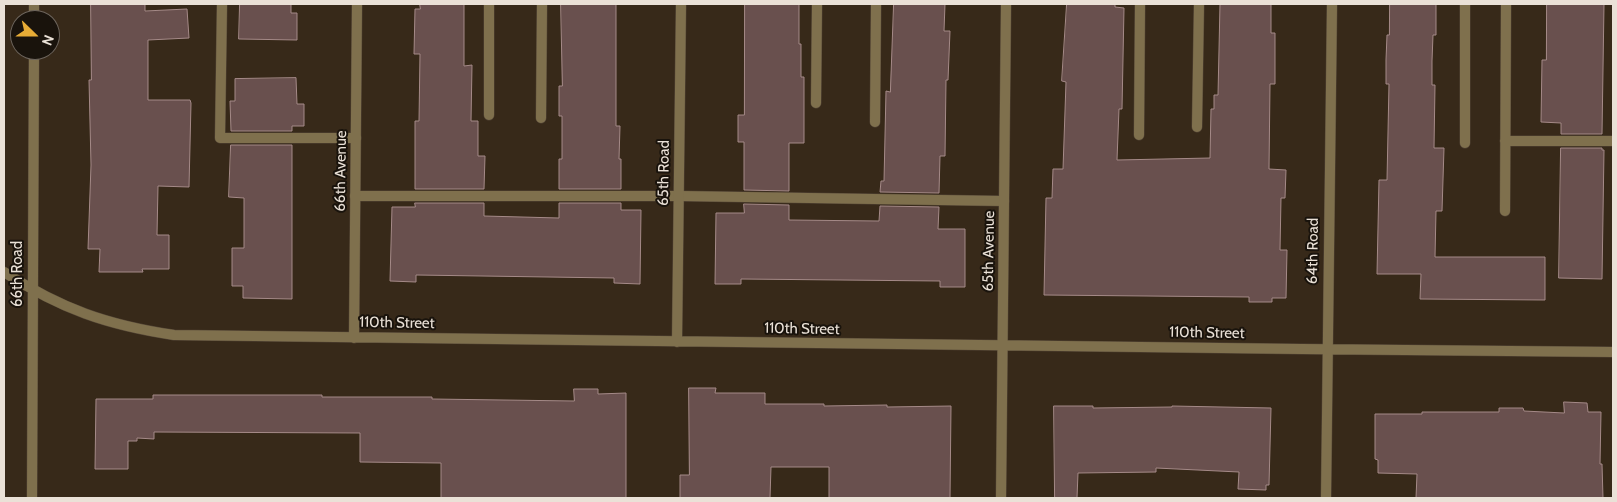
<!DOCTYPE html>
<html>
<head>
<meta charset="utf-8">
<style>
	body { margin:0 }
	#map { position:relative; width:1617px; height:502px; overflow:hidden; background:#372919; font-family:Cabin,sans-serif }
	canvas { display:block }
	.frame { position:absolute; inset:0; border:5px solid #eae1d7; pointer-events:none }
	.north { position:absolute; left:10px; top:10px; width:50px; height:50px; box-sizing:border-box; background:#19130c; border:1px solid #6d655d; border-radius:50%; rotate:112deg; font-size:14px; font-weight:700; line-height:20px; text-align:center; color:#eae1d7 }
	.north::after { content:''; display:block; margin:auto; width:18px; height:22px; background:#e7ac36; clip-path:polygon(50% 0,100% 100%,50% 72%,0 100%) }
</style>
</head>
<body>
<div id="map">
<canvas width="1617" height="502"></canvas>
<div class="frame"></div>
<div class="north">N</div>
</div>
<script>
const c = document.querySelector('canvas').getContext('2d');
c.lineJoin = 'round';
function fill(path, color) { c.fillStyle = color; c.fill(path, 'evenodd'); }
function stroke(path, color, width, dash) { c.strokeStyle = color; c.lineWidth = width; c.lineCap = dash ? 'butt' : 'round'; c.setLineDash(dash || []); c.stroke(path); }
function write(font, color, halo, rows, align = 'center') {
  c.font = font + ' Cabin,sans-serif'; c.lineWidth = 4; c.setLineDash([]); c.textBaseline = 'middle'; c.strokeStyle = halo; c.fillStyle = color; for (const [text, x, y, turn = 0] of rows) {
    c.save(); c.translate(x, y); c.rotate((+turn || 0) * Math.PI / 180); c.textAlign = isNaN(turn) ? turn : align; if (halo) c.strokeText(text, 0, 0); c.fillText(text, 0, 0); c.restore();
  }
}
fill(new Path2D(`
	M4 323 5 458 4 498Z`), '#42311c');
const building = new Path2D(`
	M91 4H145V11L187 9 189 38 148 40V100H190L191 103 189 187 158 186 157 235H169V269H142L143 272H99L100 249H88L91 165 89 80H91Z
	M240 4H291V13H297V40L239 39Z
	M420 4H464V66L472 65 471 121H478V156H485L484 189H415V121H419L420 54H414L415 9H420Z
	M561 4H616V126H620L619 159H621V189H559V159H562V116H559V86H562Z
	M745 4H799V44H801V77H804V143H789V191L744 190V142H738V115H744Z
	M894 4H945L944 31H950L948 80H946L945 156H940L939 193 880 192 881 181H884L886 91 890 92Z
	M1067 4H1115V7L1124 8 1122 109H1119L1117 160 1210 158 1211 109H1214V95H1218L1220 4H1271V33H1275V84H1270L1269 169 1286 170 1285 198H1281L1280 250H1287L1286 298H1272V302H1249V297L1044 295 1046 198H1052L1053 169H1063L1066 82 1062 81Z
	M1390 4H1436V35H1433L1432 61V85H1435L1434 148H1444L1442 211H1436L1435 257H1545V300L1420 299 1421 274H1377L1379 180H1387L1389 84H1386V60L1387 35H1389Z
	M1547 4H1604L1602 134H1561V123L1541 122 1542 60H1546Z
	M296 78 297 104H304V126H292V131H231L230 101H235V79Z
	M231 145H292V299L243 298V286H232V248H244V198L229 197Z
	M1561 148H1602V150H1604L1602 279 1559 278Z
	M415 203H484V216L559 218V203H621V210H641L640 284 614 283V278L416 275V282L390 281 392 207H415Z
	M744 204 789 205V220L879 221 880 206 939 207 938 229H965V287H940V281L741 279V284H715L716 213H744Z
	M689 388H716L715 393H765V404H824V406L887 405V407L951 406 950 498H829V467H771L770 498H680V475H689Z
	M574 389H598V394L626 393V498H441V463L360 462V433L154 432V439L137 438V441H128V469H95L96 399H153V395H322V397H432V399L574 401Z
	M1564 402 1587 403 1588 412H1601L1600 464H1602L1603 498H1416L1417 474 1378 473V460L1375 459V414H1422V412H1499V408H1523L1524 411 1564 413Z
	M1054 406H1093V408L1172 407V406L1271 408 1269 485H1266V490L1238 489 1239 472 1156 468V472L1078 473 1077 498H1055Z`);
fill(building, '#69504e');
stroke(building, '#a58a88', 1);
const lane = new Path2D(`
	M222 4 220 138H356
	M816 103 817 4
	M489 115V4
	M541 118 542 4
	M875 122 876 4
	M1197 127 1199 4
	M1139 135 1140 4
	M1505 141H1613
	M1465 143V4
	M355 196H679L1004 201
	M1505 211 1506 4`);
const street = new Path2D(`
	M34 20V4
	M4 272C61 309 107 325 174 335L1301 349 1613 352
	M354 338 357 4
	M677 342 681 4
	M32 498 34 50
	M1001 498 1006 4
	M1326 498 1332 4`);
stroke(lane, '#544637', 11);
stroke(street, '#544637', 11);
stroke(new Path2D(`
	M4 458H5`), '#8a7f72', 3, [1, 4]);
stroke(lane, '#7f704d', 10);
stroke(street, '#7f704d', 10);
write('15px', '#eae1d7', '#19130c', [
	["66th Avenue",341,171,-89],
	["65th Road",664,173,-89],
	["65th Avenue",989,251,-89],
	["64th Road",1313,251,-89],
	["66th Road",18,274,-90],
	["110th Street",397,323,1],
	["110th Street",802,329,1],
	["110th Street",1207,333,1]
]);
</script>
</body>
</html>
